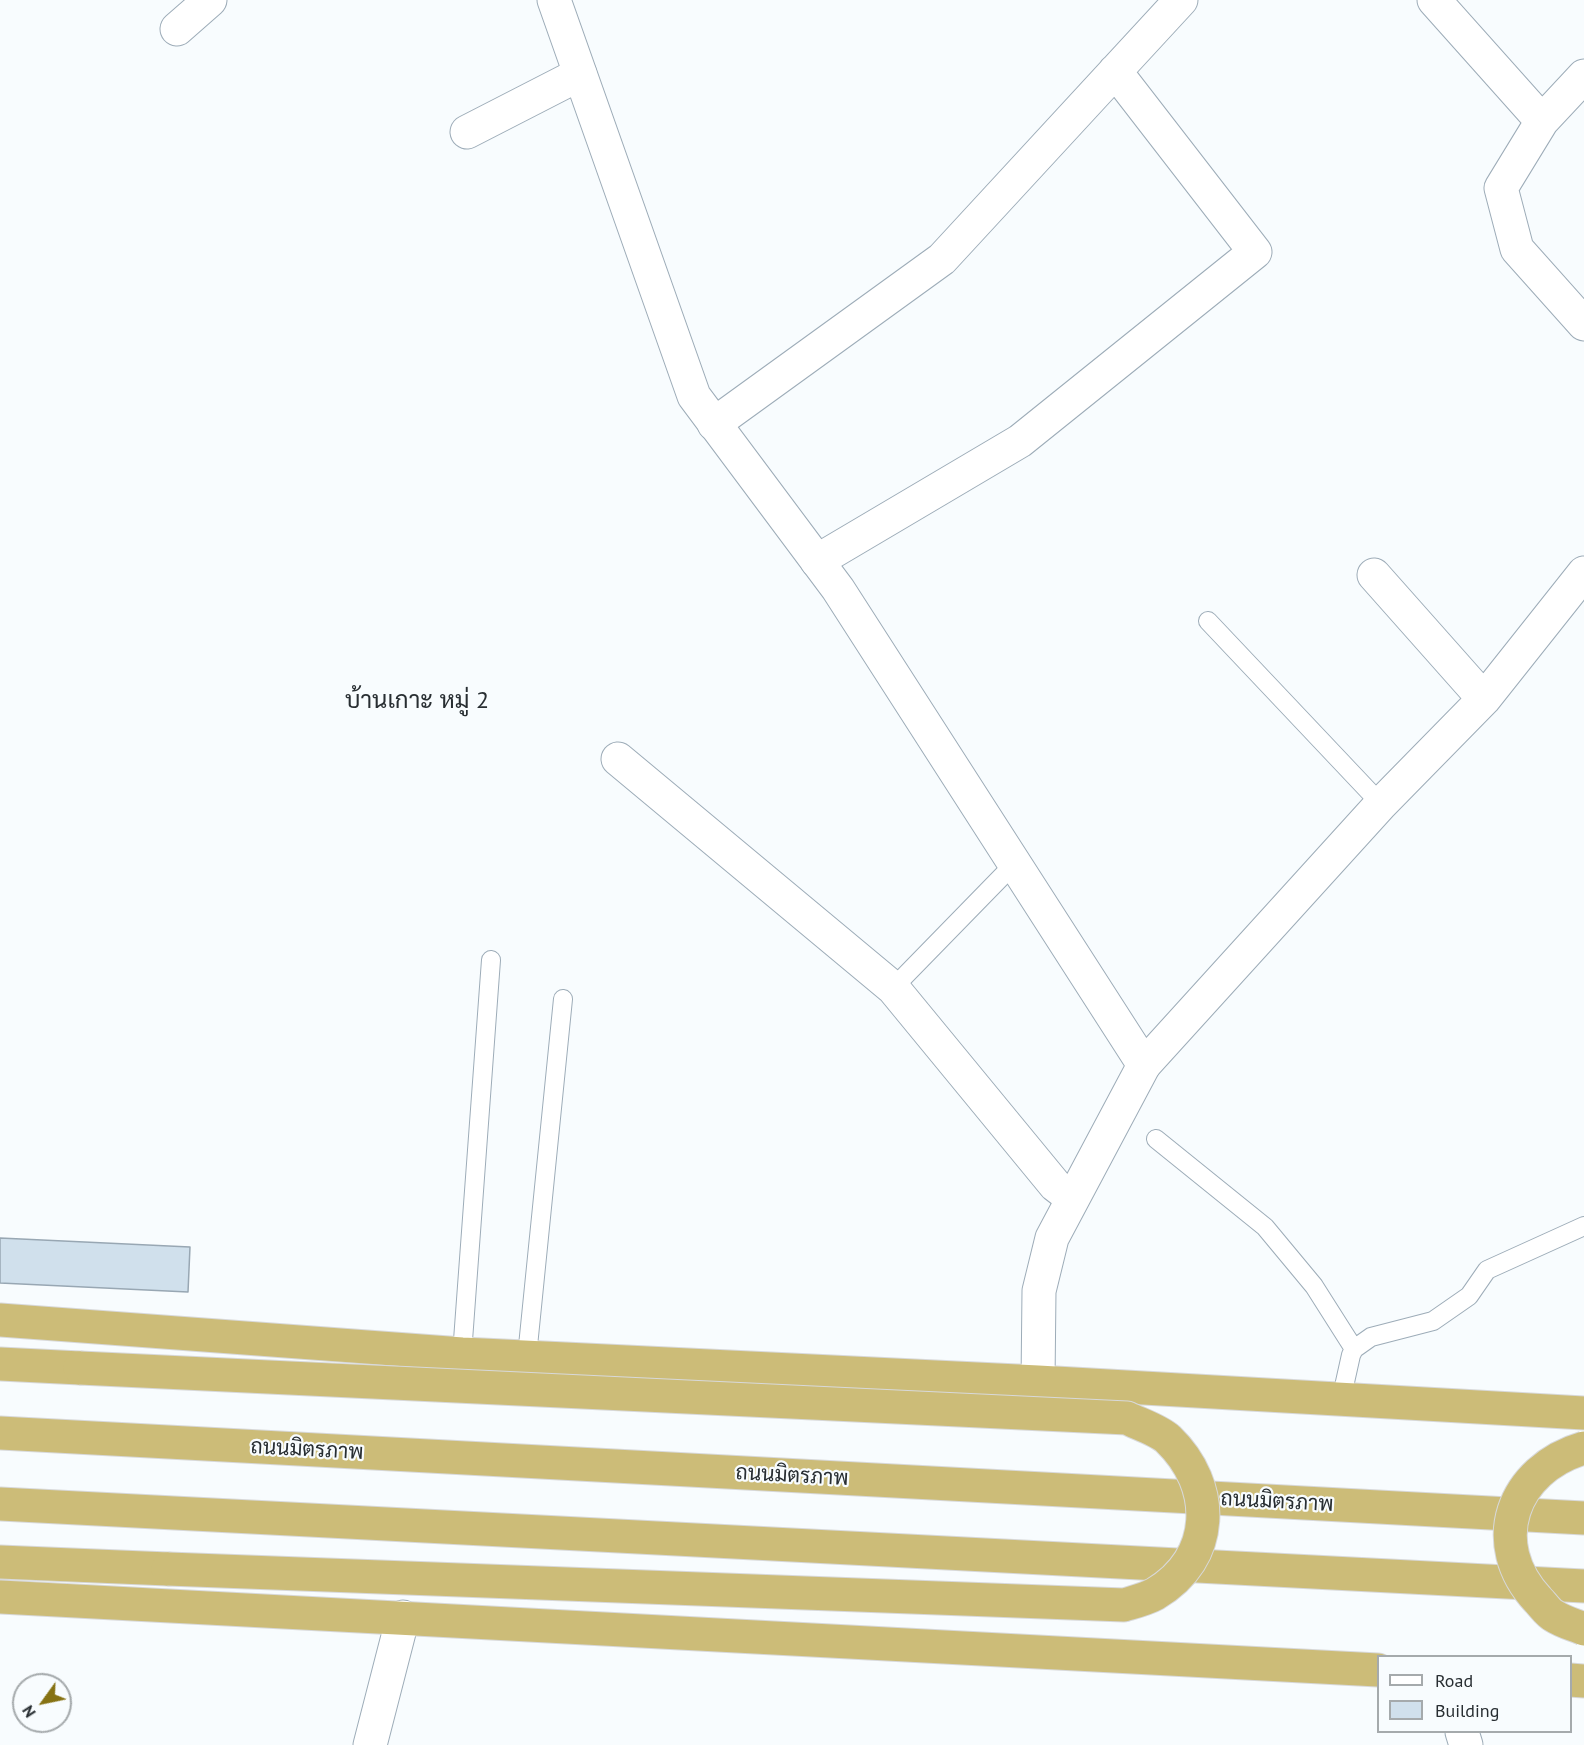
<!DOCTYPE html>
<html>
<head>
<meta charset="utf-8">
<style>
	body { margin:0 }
	#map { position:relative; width:1584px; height:1745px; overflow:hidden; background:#f8fcfe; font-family:"PT Sans",sans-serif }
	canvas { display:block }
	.legend { position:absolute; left:1377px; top:1655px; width:195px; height:78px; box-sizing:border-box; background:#f8fcfe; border:2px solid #a5aaac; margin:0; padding:8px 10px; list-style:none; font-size:18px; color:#282e32 }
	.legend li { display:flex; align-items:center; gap:12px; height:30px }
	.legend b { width:30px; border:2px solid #a5aaac }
	.north { position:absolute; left:12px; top:1673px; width:60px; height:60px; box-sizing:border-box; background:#f8fcfe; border:2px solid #a5aaac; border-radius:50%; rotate:237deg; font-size:16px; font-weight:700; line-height:24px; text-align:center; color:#282e32 }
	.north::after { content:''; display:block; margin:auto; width:21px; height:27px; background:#867213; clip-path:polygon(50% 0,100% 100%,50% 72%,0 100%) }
</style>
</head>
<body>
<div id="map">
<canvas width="1584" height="1745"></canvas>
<ul class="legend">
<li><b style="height:8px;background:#fff"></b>Road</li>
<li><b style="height:16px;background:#d0e0ec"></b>Building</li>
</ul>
<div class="north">N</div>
</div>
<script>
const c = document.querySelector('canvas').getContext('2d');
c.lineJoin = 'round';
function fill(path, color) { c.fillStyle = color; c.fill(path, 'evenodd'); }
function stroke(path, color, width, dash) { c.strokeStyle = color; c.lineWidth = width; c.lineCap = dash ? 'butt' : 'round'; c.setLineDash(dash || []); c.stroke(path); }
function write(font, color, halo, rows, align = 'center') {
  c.font = font + ' "PT Sans",Sarabun,sans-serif'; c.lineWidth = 4.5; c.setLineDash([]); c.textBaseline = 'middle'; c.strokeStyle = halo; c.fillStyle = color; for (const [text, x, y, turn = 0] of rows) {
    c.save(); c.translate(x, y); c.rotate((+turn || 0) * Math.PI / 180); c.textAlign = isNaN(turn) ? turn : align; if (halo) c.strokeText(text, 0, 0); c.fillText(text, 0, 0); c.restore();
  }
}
const building = new Path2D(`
	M0 1238 190 1247 188 1292 0 1283Z`);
fill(building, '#d0e0ec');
stroke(building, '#98a7b3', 1.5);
const service = new Path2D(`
	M1208 621 1381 804
	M893 988 1015 863
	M1156 1139 1265 1227 1314 1286 1354 1349
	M462 1354 491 960
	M527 1356 563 999
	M1341 1400 1351 1355 1354 1349 1371 1337 1433 1321 1469 1296 1487 1270 1584 1226`);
const minor = new Path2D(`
	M1434 0 1542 121
	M177 29 210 0
	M1584 76 1542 121 1501 188 1517 249 1584 324
	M467 132 580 74
	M714 424 942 259 1181 0
	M817 561 1020 441 1255 252 1115 71
	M1374 575 1484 699
	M618 759 893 988 1055 1185 1072 1198
	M1144 1065 1381 804 1484 699 1584 573
	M1462 1732 1466 1745
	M370 1745 403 1617`);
const tertiary = new Path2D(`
	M554 0 694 396 838 589 1144 1065 1052 1238 1039 1291 1038 1382`);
const trunk = new Path2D(`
	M0 1320 462 1354 1038 1382 1584 1413
	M0 1364 80 1368
	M0 1433 1584 1518
	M0 1504 1584 1586
	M0 1562 168 1569
	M0 1597 1378 1670
	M1570 1680 1584 1681`);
stroke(service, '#9dacb8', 20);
stroke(minor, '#9dacb8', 35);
stroke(tertiary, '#9dacb8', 35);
stroke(trunk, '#d8d9da', 35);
stroke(service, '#fff', 18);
stroke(minor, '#fff', 33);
stroke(tertiary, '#fff', 33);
stroke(trunk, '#ccbc78', 33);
const trunkBridge = new Path2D(`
	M80 1368 1127 1418C1139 1424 1158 1430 1168 1439 1217 1486 1216 1558 1155 1594 1146 1599 1134 1602 1124 1605L168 1569
	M1584 1448C1512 1469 1485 1543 1538 1600 1543 1605 1548 1613 1554 1616 1563 1622 1575 1625 1584 1629`);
stroke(trunkBridge, '#d8d9da', 35, []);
stroke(trunkBridge, '#ccbc78', 33);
write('21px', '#282e32', '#f8fcfe', [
	["ถนนมิตรภาพ",307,1450,3],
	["ถนนมิตรภาพ",792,1476,3],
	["ถนนมิตรภาพ",1277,1502,3]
]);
write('24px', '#282e32', '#f8fcfe', [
	["บ้านเกาะ หมู่ 2",417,701]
]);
</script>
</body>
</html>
